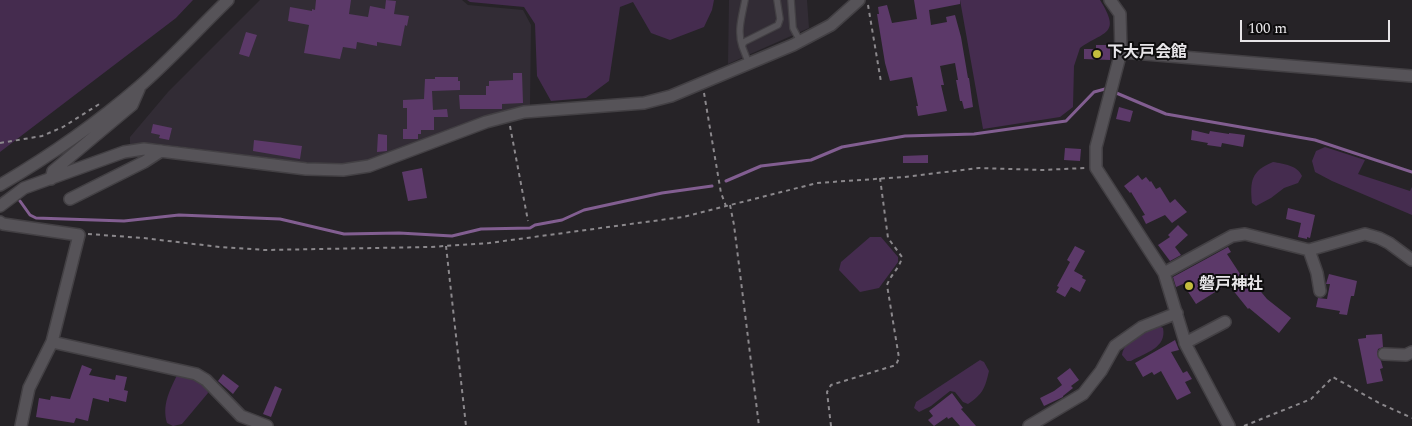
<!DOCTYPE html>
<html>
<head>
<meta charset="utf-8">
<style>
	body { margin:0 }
	#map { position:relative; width:1412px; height:426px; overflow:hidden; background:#262327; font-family:Spectral,serif }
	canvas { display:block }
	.scale { position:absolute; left:1240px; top:20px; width:150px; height:22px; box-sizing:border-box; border:2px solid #e7e5e8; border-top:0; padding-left:6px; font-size:15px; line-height:18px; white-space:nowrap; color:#e7e5e8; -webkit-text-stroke:4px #0e0d0e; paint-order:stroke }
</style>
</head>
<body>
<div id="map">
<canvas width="1412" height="426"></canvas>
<div class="scale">100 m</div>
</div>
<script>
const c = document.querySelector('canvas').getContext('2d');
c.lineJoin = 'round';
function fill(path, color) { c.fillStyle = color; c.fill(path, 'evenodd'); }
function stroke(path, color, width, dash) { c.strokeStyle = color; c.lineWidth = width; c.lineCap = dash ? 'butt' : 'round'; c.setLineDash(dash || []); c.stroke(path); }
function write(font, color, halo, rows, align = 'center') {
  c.font = font + ' Spectral,"Noto Sans JP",serif'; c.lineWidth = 4; c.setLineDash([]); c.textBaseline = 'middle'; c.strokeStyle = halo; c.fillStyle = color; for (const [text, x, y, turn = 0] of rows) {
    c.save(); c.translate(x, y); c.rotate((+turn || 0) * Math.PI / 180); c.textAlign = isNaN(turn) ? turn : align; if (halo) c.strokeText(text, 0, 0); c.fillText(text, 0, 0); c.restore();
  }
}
fill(new Path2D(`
	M260 0H462L468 5 523 10 531 25 530 106 371 160 343 165 302 162 152 143 130 144V137L168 92Z
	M729 0H807L809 28 728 64Z`), '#322c35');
fill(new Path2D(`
	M0 0H193L176 18 0 152Z
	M467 0H714L712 10 704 27 670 40 651 33 633 2 620 7 609 81 586 98 551 101 537 76 535 24 524 7 470 2Z
	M960 0H1100C1122 35 1104 31 1080 48L1074 66 1073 107 1060 117 983 129Z
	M1325 147 1365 160 1358 174 1410 191 1412 187V215L1332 181 1315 172 1312 161 1316 151Z
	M1273 162C1284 164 1297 165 1302 176L1298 183 1284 188 1271 198 1256 206 1252 203C1250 181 1251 171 1273 162Z
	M870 237H881L898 257V262L879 288 860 292 839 270 841 262Z
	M1159 326 1163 328C1167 348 1145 353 1131 361H1127L1122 355C1124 340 1146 331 1159 326Z
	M980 360 984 362 989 371C985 388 983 394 968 404L963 402 955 392 950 391 931 406 919 412 914 408 916 402Z
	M182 374 206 382 208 393 182 424 173 426 167 423C162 405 169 392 177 375Z`), '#452c4f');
stroke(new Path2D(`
	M1114 92 1166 114 1315 140 1412 172
	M726 181 761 166 811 160 842 147 905 136 974 134 1066 121 1094 92 1105 89 1108 90
	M20 201 30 215 36 218 124 221 179 215 280 219 344 234 399 233 452 236 481 229 530 228 535 225 562 220 584 210 662 193 712 186`), '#825e91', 3);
fill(new Path2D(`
	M316 0H351L349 14 368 17 370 6 385 9 386 0 396 1 394 14 409 16 407 26 405 25 401 46 377 42V46L357 42 356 49 343 47 340 59 304 53 309 25 288 21 290 7 312 11V9L315 10Z
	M914 0H960V4L929 10 931 25 947 22 946 17 955 15 961 37 968 78H969L973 107 964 109 962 101H960L956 80H958L955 63 940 66 944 85H941L947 111 918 116 916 106H918L912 77 890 81 885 63 877 14H879L878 7 887 5 892 23 917 19Z
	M246 32 257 35 249 57 239 54Z
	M1096 45H1110V60L1084 59V49H1096Z
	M513 73H522L523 103 502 104V109H460L459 95H486V86H489V81L513 80Z
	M435 77H458V81H460V90L432 91 433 110 447 109 448 117H434V130H421V134H418V139H403V129H407V108H403V100L424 99 425 79H435Z
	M1119 107 1133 111 1130 122 1116 119Z
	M153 124 172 128 169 140 159 138 160 135 151 133Z
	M1192 130 1209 134 1210 131 1229 134V133L1245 135 1243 147 1222 143 1221 147 1207 145 1208 143 1191 140Z
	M378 134 387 135V151L377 152Z
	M254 140 302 146 300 159 253 151Z
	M1065 148 1081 149 1080 161 1064 160Z
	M928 155V163H903V156Z
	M422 168 427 198 408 201 402 172Z
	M1138 175 1142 180 1146 177 1150 182 1151 181 1156 189 1160 187 1170 203 1175 199 1187 212 1172 223 1165 215 1146 224 1142 216 1145 215 1131 192 1130 193 1124 186Z
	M1288 208 1315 215 1310 238 1307 237V239L1298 237 1301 223 1286 219Z
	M1178 225 1188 235 1175 247 1181 255 1170 261 1158 245 1170 237 1168 235Z
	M1075 246 1085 251 1074 271 1083 276 1082 278 1086 280 1080 292 1071 287 1065 297 1056 292 1059 287 1057 286 1070 262 1067 260Z
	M1228 247 1231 252 1227 254 1242 277 1245 274 1250 280 1252 279 1258 286 1257 287 1267 299 1291 318 1279 333 1249 308 1248 309 1228 284 1196 304 1183 284 1176 287 1173 277Z
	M1329 274 1357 281 1354 296H1351L1347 315 1339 314 1340 311 1316 307 1318 298 1327 299 1330 284H1326Z
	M1382 334 1383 347 1378 349 1377 354 1381 361 1383 368 1380 369 1383 381 1367 384 1358 339 1366 338V335Z
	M1175 340 1179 350 1171 352 1183 373 1187 371 1192 379 1185 382 1191 393 1177 400 1161 371 1154 375 1152 372 1143 377 1135 363Z
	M82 365 92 369 89 375 115 380 116 375 127 377 124 390 128 391 126 402 109 398V402L93 398 88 421 76 418 74 423 36 417 39 398 50 400 51 396 70 399Z
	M1070 368 1079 380 1071 386 1073 388 1063 396V397L1044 406 1040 398 1054 391 1062 385 1057 378Z
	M223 374 239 386 233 394 218 381Z
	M275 386 282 389 271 417 263 414Z
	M952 393 963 408 961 409 976 426H960L952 417 948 419 947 417 934 426 928 420 933 416 929 411Z`), '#5c3969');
const service = new Path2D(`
	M791 0 793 28 800 41
	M742 46C737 31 742 16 745 0
	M749 64 742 46 744 42 778 25 780 19 777 0`);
const minor = new Path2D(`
	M1110 0 1120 14 1121 52 1096 147V168L1164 273 1186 345 1229 426
	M1121 52 1412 76
	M51 179 53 171 132 105 139 89
	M0 185C50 156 97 123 140 86 171 59 199 28 228 0
	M70 199 144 162 161 151
	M0 206 24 188 124 152 144 149 306 169 343 170 369 166 486 122 524 112 644 103 671 96 793 45 831 25 859 0
	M0 222 3 224 79 235 52 342 196 374 206 380 241 416 267 426
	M1309 250 1317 273 1320 291
	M1164 273 1232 236 1245 234 1309 250 1365 234 1379 238 1389 243 1412 260
	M1185 343 1225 322
	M1384 354 1406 355 1412 352
	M21 426 29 388 52 342
	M1029 426 1083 394 1101 371 1115 346 1142 327 1177 313`);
stroke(service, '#434044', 8);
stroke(minor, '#434044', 14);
stroke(new Path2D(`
	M868 5 881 82
	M704 93 721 193 726 206
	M510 126 528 221
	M0 143 42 136 63 127 101 103
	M730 205 734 225 759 426
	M88 234 143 238 220 247 265 250 430 247 489 243 683 217 817 183 904 177 979 168 1042 170 1086 168
	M446 246 466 426
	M831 426 827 392 831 385 896 365 899 358 887 285C891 274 900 268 902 257L888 238 880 178
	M1244 426 1311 399 1333 377 1379 403 1412 418`), '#8b888c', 2, [4, 4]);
stroke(service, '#565358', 5.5);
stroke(minor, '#565358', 11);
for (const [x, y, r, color] of [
	[1097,54,5,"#c4bd3e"],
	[1189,286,5,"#c4bd3e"]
]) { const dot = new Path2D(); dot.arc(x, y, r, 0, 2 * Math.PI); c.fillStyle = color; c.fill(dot); stroke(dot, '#0e0d0e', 2); }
write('bold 16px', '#e7e5e8', '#0e0d0e', [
	["下大戸会館",1107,54],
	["磐戸神社",1199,286]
], 'left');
</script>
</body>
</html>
